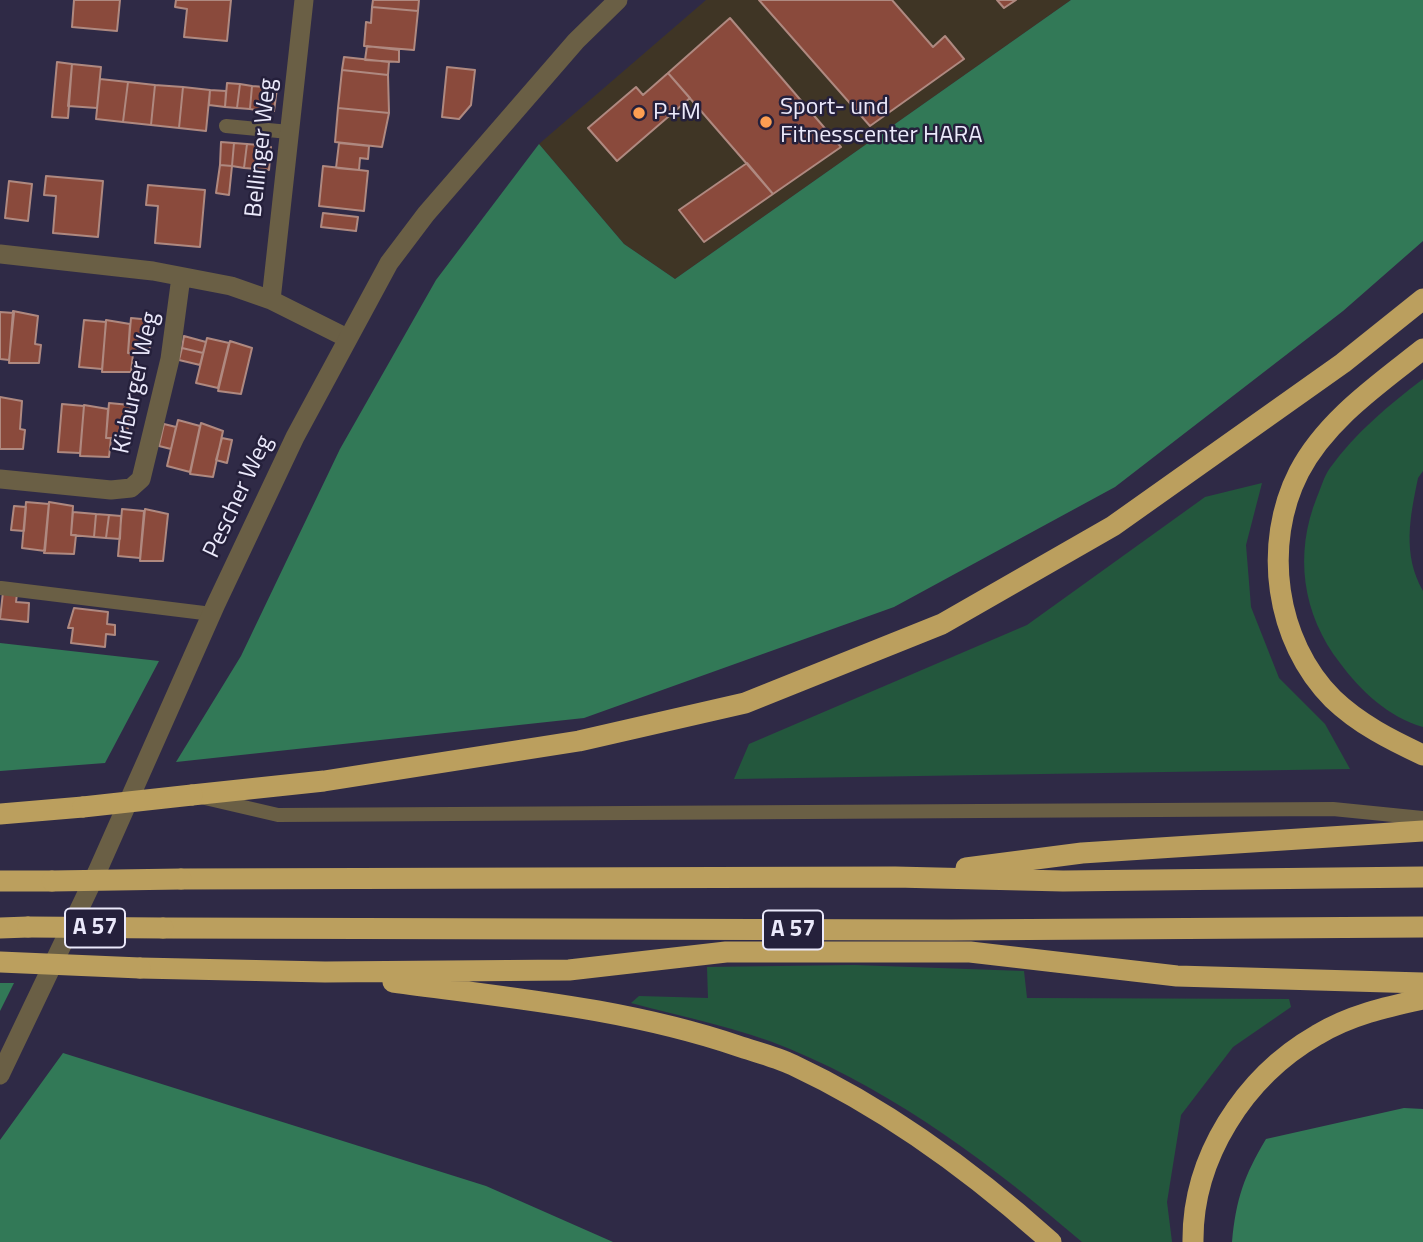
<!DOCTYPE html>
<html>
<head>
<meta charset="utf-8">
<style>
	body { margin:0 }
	canvas { display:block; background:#2f2a46 }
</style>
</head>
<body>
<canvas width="1423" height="1242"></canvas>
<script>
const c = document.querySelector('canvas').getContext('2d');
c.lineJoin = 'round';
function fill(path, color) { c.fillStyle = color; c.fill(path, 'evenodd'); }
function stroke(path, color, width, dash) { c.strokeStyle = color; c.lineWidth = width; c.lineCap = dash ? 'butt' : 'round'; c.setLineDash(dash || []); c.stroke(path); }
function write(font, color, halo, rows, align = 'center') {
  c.font = font + ' "Titillium Web",sans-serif'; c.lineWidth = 5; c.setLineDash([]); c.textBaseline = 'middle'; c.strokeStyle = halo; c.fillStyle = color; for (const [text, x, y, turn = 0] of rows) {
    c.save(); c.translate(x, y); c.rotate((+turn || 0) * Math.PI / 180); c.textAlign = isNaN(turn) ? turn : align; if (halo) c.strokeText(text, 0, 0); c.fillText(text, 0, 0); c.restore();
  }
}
fill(new Path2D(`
	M706 0H1071L675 279 624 244 539 144Z`), '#3f3525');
fill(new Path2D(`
	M1423 379V471L1418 478C1410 517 1402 554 1423 591V727C1388 717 1361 691 1340 663 1302 614 1294 554 1317 497 1321 488 1324 476 1330 468 1355 433 1389 405 1423 379Z
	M1262 483 1246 545 1251 607 1279 678 1325 724 1350 769 734 779 749 744 1027 625 1205 497Z
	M854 965 1024 971 1027 998 1289 999 1291 1007 1233 1047 1181 1115 1167 1202 1172 1242H1082C992 1165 900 1095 790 1049 740 1028 684 1017 631 1003L639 996 708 998 707 967Z`), '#23573d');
fill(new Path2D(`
	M1071 0H1423V241L1343 311 1115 487 894 607 584 718 176 762 241 656 340 449 436 280 539 144 624 244 675 279Z
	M0 643 159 661 105 763 0 771Z
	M0 983H14L0 1011Z
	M63 1053 486 1186 613 1242H0V1140Z
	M1404 1108 1423 1109V1242H1232C1236 1199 1244 1176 1266 1139Z`), '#327957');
const building = new Path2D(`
	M74 0H120L117 31 72 27Z
	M176 0H231L227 41 184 37 187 9 175 7Z
	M373 0H419L418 11 372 7Z
	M759 0H892L933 47 945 36 964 59 870 126Z
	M997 0H1016L1004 8Z
	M372 7 418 11 414 50 364 46 366 22 371 23Z
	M730 18 841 147 773 194 668 73Z
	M367 46 399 50V62L365 60Z
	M344 57 389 62 388 75 342 70Z
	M57 62 72 64 68 118 52 117Z
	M72 64 101 67 97 108 68 106Z
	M447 67 475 70 471 105 459 119 442 117Z
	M342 70 388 75 389 113 338 108Z
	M668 73 690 98 617 161 588 128 636 87 643 95Z
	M100 79 128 82 123 122 96 119Z
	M128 82 155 85 151 125 123 122Z
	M227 83 240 84 237 108 225 107Z
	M240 84 252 86 250 109 237 108Z
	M155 85 183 87 179 128 151 125Z
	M252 86 265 87 262 111 250 109Z
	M183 87 210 90 206 131 179 128Z
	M265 87 277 88 274 111H262Z
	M210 90 226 91 225 107 209 105Z
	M338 108 389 113 382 147 335 142Z
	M221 142 234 143 232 166 220 165Z
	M234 143 247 144 244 168 232 166Z
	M339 143 369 146 368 159 360 158 359 170 336 168Z
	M247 144 259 145 257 169 244 168Z
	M259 145 271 147 269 170 257 169Z
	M747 163 773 194 704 242 679 210Z
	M220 165 232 166 229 195 216 193Z
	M323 166 368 171 364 211 319 206Z
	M46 176 103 181 98 237 53 233 56 196 44 195Z
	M9 181 32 184 28 221 5 218Z
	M148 185 205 190 200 247 155 243 158 206 146 205Z
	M323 213 358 217 356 231 321 227Z
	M13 311 38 316 35 344 41 345 39 363H9Z
	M0 312 14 313 9 360 0 359Z
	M131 318 152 320 149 355 128 353Z
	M84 320 106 322 102 369 79 367Z
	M106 320 130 324 128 353 133 354 131 372H102Z
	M184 336 206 342 203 353 182 348Z
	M207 338 229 343 218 388 196 383Z
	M230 341 252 348 241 394 218 391Z
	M182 348 203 353 200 365 179 360Z
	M0 397 22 401 20 429 25 430 23 449H0Z
	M109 403 130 405 127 439 106 438Z
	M62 404 84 406 80 453 58 452Z
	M84 405 108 409 106 438H111L109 457 80 456Z
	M178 420 200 426 190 472 167 466Z
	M201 423 223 431 213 477 190 474Z
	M164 424 176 427 171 449 159 446Z
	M222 438 232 440 227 463 216 460Z
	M26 502 49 504 45 551 22 548Z
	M49 502 73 506 71 535H76L74 554 44 553Z
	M14 506 26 507 24 531 11 530Z
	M122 509 144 511 140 558 118 556Z
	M145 509 168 514 163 561H140Z
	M73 512 96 514 94 537 71 535Z
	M96 514 109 515 106 538 94 537Z
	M109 515 121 516 120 539 106 538Z
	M3 592 17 594 16 602 29 603 28 622 0 619Z
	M74 608 108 612 107 624 115 625V635L106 634 105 647 71 643 73 628H68Z`);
fill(building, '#8a4a3c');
stroke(building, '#af8980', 2);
stroke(new Path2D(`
	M226 126 289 132
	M1 588 212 614
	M205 798 278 815 1333 809 1423 818`), '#6a5f45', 14);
stroke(new Path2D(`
	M0 254 153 271 231 286 271 300 347 338
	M271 300 304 0
	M0 479 111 490 131 488 141 479 170 359 181 277`), '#6a5f45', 19);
stroke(new Path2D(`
	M0 1075 97 872 216 604 295 437 389 263 426 214 576 41 618 0`), '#6a5f45', 19);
stroke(new Path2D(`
	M1423 349C1379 384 1326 420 1299 472 1262 544 1275 641 1333 699 1359 724 1391 740 1423 755
	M192 795 324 781 579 741 745 703 942 624 1113 526 1343 363 1423 299
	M0 814 83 807
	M966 868 1082 853 1423 831
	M181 879 895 877 1063 881 1423 877
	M0 881H52
	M0 928 28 927
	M163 928 951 930 1423 927
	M140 968 325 972 569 970 726 952H970L1177 976 1423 983
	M393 982C509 998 626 1008 738 1046 756 1052 776 1057 793 1065 889 1110 973 1172 1051 1242
	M1193 1242C1192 1158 1244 1077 1317 1035 1350 1015 1386 1007 1423 999`), '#bb9f5e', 21);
stroke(new Path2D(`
	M83 807 192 795
	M52 881 181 879
	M28 927 163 928
	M0 962 140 968`), '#bb9f5e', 21);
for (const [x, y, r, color] of [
	[639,113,7,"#fc9e52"],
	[766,122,7,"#fc9e52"]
]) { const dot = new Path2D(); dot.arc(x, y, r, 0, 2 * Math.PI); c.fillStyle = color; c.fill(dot); stroke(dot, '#25203b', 2.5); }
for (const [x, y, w] of [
	[95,928,60],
	[793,930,60]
]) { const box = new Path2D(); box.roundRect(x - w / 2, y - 19.5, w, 39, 5); c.fillStyle = '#25203b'; c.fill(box); stroke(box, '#ebe9fb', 2); }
write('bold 23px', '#ebe9fb', null, [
	["A 57",95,928],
	["A 57",793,930]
]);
write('24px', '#ebe9fb', '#25203b', [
	["Sport- und",780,108],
	["Fitnesscenter HARA",780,136],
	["P+M",653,113]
], 'left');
write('24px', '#ebe9fb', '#25203b', [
	["Bellinger Weg",262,148,-84],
	["Kirburger Weg",137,383,-78],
	["Pescher Weg",239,497,-65]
]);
</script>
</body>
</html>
